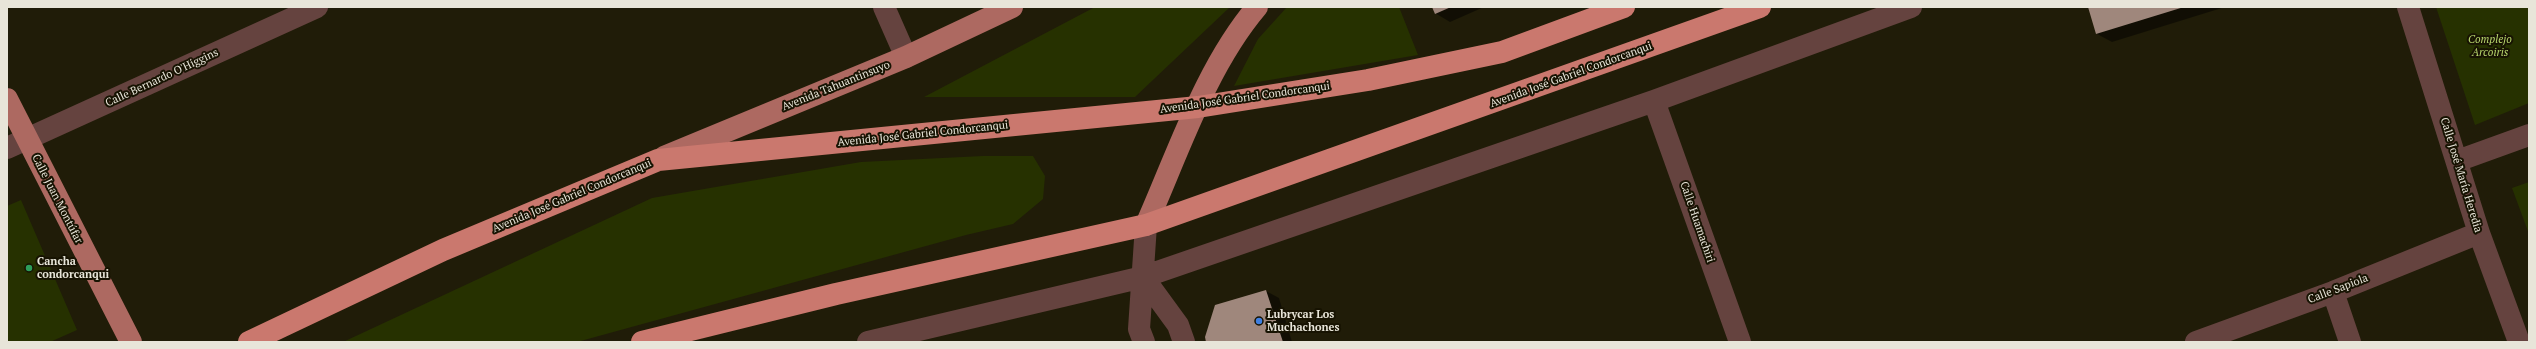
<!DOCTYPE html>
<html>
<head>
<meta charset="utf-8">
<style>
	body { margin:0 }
	#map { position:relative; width:2536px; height:349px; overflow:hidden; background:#201c08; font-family:"PT Serif",serif }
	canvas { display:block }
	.frame { position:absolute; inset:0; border:8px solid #e8e5d9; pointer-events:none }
</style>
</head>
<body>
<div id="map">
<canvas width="2536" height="349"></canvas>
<div class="frame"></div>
</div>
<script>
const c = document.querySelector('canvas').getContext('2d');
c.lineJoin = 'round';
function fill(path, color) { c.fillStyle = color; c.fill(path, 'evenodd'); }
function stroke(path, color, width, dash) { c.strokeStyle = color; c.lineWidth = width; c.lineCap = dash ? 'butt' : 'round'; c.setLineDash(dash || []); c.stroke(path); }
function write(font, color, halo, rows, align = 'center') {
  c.font = font + ' "PT Serif",serif'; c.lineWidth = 4; c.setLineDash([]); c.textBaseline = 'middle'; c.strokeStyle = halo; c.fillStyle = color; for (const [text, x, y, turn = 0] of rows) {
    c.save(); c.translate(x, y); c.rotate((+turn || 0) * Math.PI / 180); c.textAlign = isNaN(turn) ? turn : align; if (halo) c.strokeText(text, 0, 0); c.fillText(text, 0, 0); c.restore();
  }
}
fill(new Path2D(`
	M1095 7H1230L1135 97H924Z
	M1287 7H1399L1418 55 1234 86 1258 39Z
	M2436 7H2529V103L2475 125Z
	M983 156H1033L1045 176 1043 199 1013 224 966 235 577 342H343L652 198 861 162Z
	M2529 182V234L2512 188Z
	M21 200 77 330 50 342H7V206Z`), '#263100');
fill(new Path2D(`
	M1433 7H1484L1450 22 1435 13Z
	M2089 7H2225L2112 42 2097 34Z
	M1266 291 1279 298 1292 342H1207L1216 306Z`), '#0007');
fill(new Path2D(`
	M1432 7H1451L1435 14Z
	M2088 7H2184L2096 34Z
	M1266 290 1283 342H1206L1205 337 1215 305Z`), '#9f877c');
stroke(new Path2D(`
	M884 7 906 57
	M2408 7 2479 233 2519 342
	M1654 101 1740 342
	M7 148 317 7
	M2457 161 2529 135
	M1143 277 1178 325 1184 342
	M2333 292 2350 342
	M868 342 1143 277 1654 101 1911 7
	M1144 342 1139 329 1146 225
	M2196 342 2333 292 2479 233`), '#65433f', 22);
stroke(new Path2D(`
	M7 99 131 342
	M664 157 906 57 1012 7
	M1146 225C1178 153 1206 67 1257 7`), '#ad6961', 22);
stroke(new Path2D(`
	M249 342 443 250 658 160 1198 107 1368 80 1502 52 1624 7
	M642 342 836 294 1146 225 1760 7`), '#ca786e', 22);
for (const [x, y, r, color] of [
	[29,268,4,"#2e9e5b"],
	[1259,321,4,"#3f7fe0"]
]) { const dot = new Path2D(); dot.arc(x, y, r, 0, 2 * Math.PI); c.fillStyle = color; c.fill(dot); stroke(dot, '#171302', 1.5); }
write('italic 11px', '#b7d46c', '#171302', [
	["Complejo",2490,40],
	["Arcoiris",2490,53]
]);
write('11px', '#e8e5d9', '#171302', [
	["Avenida José Gabriel Condorcanqui",1571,75,-20],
	["Calle Bernardo O'Higgins",162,78,-25],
	["Avenida Tahuantinsuyo",836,86,-22],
	["Avenida José Gabriel Condorcanqui",1245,98,-8],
	["Avenida José Gabriel Condorcanqui",923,134,-6],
	["Calle José María Heredia",2461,175,73],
	["Avenida José Gabriel Condorcanqui",572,196,-23],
	["Calle Juan Montúfar",57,199,63],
	["Calle Huamachiri",1697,222,71],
	["Calle Sapiola",2338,289,-21]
]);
write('bold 11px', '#e8e5d9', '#171302', [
	["Cancha",37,262],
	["condorcanqui",37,275],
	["Lubrycar Los",1267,315],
	["Muchachones",1267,328]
], 'left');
</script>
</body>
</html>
